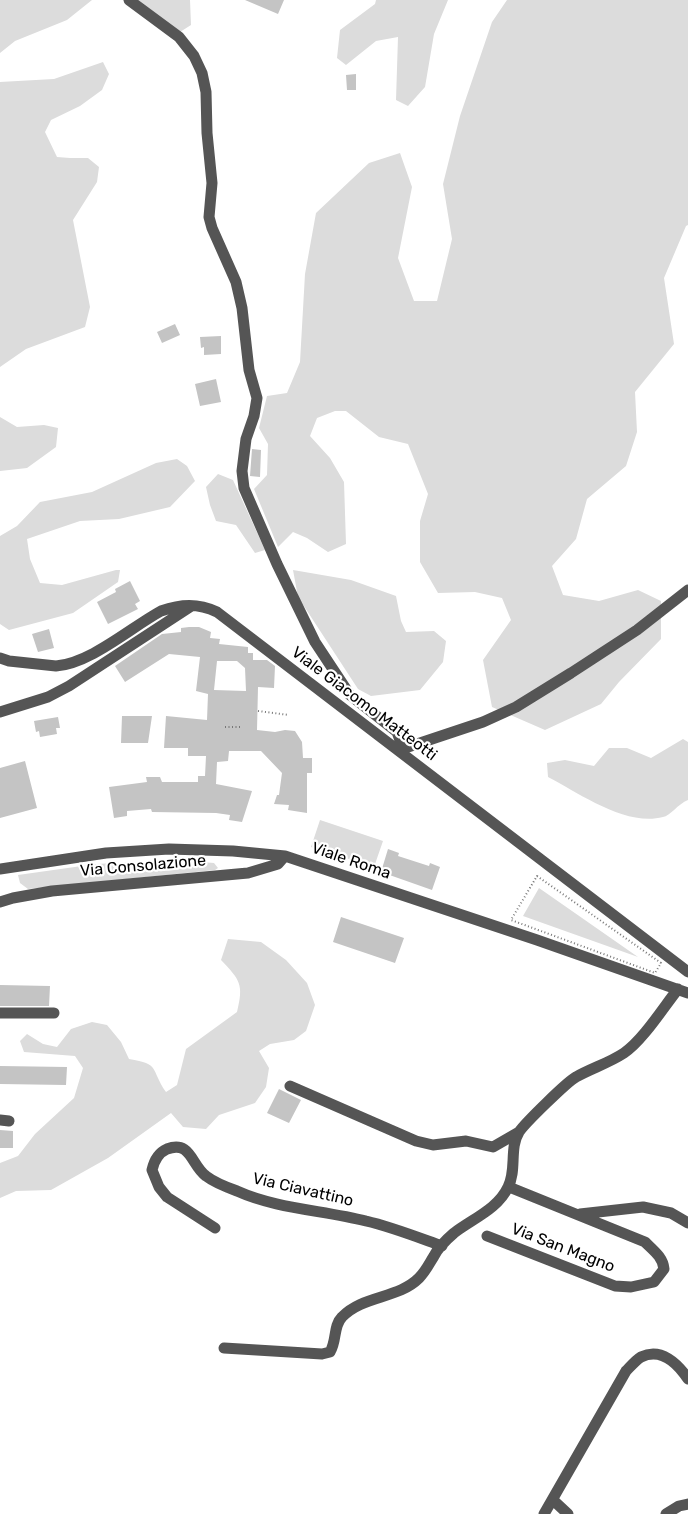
<!DOCTYPE html>
<html>
<head>
<meta charset="utf-8">
<style>
	body { margin:0 }
	canvas { display:block; background:#fff }
</style>
</head>
<body>
<canvas width="688" height="1514"></canvas>
<script>
const c = document.querySelector('canvas').getContext('2d');
c.lineJoin = 'round';
function fill(path, color) { c.fillStyle = color; c.fill(path, 'evenodd'); }
function stroke(path, color, width, dash) { c.strokeStyle = color; c.lineWidth = width; c.lineCap = dash ? 'butt' : 'round'; c.setLineDash(dash || []); c.stroke(path); }
function write(font, color, halo, rows, align = 'center') {
  c.font = font + ' Rubik,sans-serif'; c.lineWidth = 4.5; c.setLineDash([]); c.textBaseline = 'middle'; c.strokeStyle = halo; c.fillStyle = color; for (const [text, x, y, turn = 0] of rows) {
    c.save(); c.translate(x, y); c.rotate((+turn || 0) * Math.PI / 180); c.textAlign = isNaN(turn) ? turn : align; if (halo) c.strokeText(text, 0, 0); c.fillText(text, 0, 0); c.restore();
  }
}
fill(new Path2D(`
	M0 0H92L67 20 15 41 0 53Z
	M133 0H190L191 25 180 32Z
	M376 0H448L434 34 425 87 408 106 396 100 398 37 376 41 346 65 337 58 340 30 375 4Z
	M507 0H688V225L686 226 664 278 674 344 635 392 637 432 626 466 587 499 576 539 552 566 563 595 599 601 638 590 661 601V639L619 682 601 704 545 730 492 707 483 660 511 620 502 598 475 592 438 593 420 562V521L428 494 408 444 379 437 346 411H335L317 418 310 436 330 458 344 482 346 544 328 552 307 538 293 532 278 547 254 489 267 475 268 444 259 428 267 396 287 393 300 362 305 274 316 213 369 163 400 153 412 187 398 258 414 301H437L452 239 443 184 460 116 492 22Z
	M103 62 109 74 102 90 80 106 51 120 45 132 57 157 70 158H88L99 167 97 182 73 220 90 307 85 327 26 349 0 367V82L54 79Z
	M0 417 17 427 44 425 58 428 56 447 27 468 0 471Z
	M177 459 187 466 195 481 170 507 119 519 80 521 27 539 30 559 40 583 62 585 116 570H120L118 582 73 613 9 630 0 624V536L17 526 40 502 92 492 156 463Z
	M218 474 233 480 265 550 255 553 236 525 216 521 210 505 206 487Z
	M293 570 351 580 396 596 401 621 406 632 434 631 446 641 443 662 420 690 371 696 358 689 298 597Z
	M683 739 688 742V800C678 804 670 816 663 817 626 827 579 793 548 777L547 763 565 760 594 766 609 748H627L651 758Z
	M320 820 383 841 374 867 311 847Z
	M136 862 169 864 202 862 214 863 218 868 215 870 28 889 20 883 18 875 96 864Z
	M539 888 638 957 523 916Z
	M228 939 261 942 286 960 307 983 315 1005 306 1031 294 1040 270 1044 259 1051 269 1068 266 1087 255 1103 219 1115 206 1129 183 1127 171 1113 108 1158 51 1190 16 1191 0 1198V1163L18 1156 35 1134 74 1098 83 1068 75 1056 24 1052 20 1041 27 1034 43 1044 57 1047 71 1029 92 1022 107 1025 121 1042 129 1059C161 1064 150 1069 166 1092L177 1085 186 1049 237 1012C244 984 240 980 221 960Z`), '#dcdcdc');
fill(new Path2D(`
	M245 0H284L278 14Z
	M356 74V90H347L346 75Z
	M175 324 180 335 162 343 157 332Z
	M221 336V354L204 355V347L201 348 200 337Z
	M216 379 221 402 200 406 195 384Z
	M252 449 261 450 260 477 250 476Z
	M130 581 140 601 135 604 138 609 108 624 97 602 116 592 115 589Z
	M189 627H199L211 632 210 638 220 639 219 644 248 647V653H253V660H267L275 666 274 688 258 687 257 730 275 732 285 730 295 731 302 742 303 758H312V773H307V813L288 810 289 805 274 804 277 795H279L282 773 261 751H229L228 761 217 762 216 784 252 791 242 822 229 820 230 815 216 813 152 812 151 809 127 811V816L114 818 109 787 147 782 146 777H160L162 782H198V776H205L206 756H188V748H164L166 716 207 720 208 694 196 691 200 657 169 654 125 682 115 666 162 634 181 632V628ZM217 661H237L245 668 246 691 214 690Z
	M49 629 54 648 38 652 32 634Z
	M122 716H152L148 743H121Z
	M58 717 60 728H56L57 734 40 737 39 731 36 732 34 721Z
	M25 761 37 808 0 818V768Z
	M388 849 399 853 398 856 429 866 430 863 440 867 432 890 381 872Z
	M341 917 404 938 395 963 333 942Z
	M0 985 50 986 49 1006H0Z
	M0 1066 67 1067 66 1085 0 1084Z
	M279 1089 301 1100 289 1123 267 1113Z
	M0 1130 13 1131V1148H0Z`), '#c4c4c4');
stroke(new Path2D(`
	M258 711 289 715
	M225 727H242
	M537 876 661 963 655 973 511 920Z`), '#777', 2, [1, 2.5]);
stroke(new Path2D(`
	M129 0 179 37 194 56 202 73 206 92 207 133 212 183 209 217 212 228 236 282 242 308 249 370 257 398 254 416 246 439 242 471 244 488 277 564 315 642 350 695 397 732 400 740 399 750 483 722 516 707 571 673 637 630 688 590
	M0 658 9 661 56 666C91 663 130 628 161 611 181 604 198 603 217 612L688 972
	M0 712 48 697 69 686 190 607
	M0 869 106 853 169 849 233 851 285 856 537 940 688 993
	M0 902 13 898 52 891 248 873 278 864 285 856
	M0 1013H54
	M290 1086 416 1141 433 1145 466 1141 493 1147 519 1132
	M0 1120 9 1121
	M580 1214 643 1207 671 1213 688 1223
	M215 1228 167 1197 159 1187 152 1170C154 1161 158 1153 167 1149 191 1140 191 1165 206 1176 215 1183 226 1187 237 1191 277 1209 323 1210 366 1221 392 1227 417 1237 442 1246
	M487 1236 615 1286 631 1287 654 1282 664 1269C663 1257 653 1250 645 1242L509 1187
	M224 1348 322 1354 330 1352C337 1341 333 1326 342 1317 363 1295 398 1299 419 1278 426 1271 429 1264 434 1256 438 1248 447 1239 454 1233 472 1219 498 1209 508 1187 517 1170 509 1148 519 1132 525 1123 568 1081 576 1077 592 1068 609 1063 624 1053 643 1040 663 1008 678 989
	M553 1500 568 1514
	M544 1514 626 1371C630 1367 636 1360 641 1357 661 1347 678 1364 688 1379
	M666 1514 679 1506 688 1504`), '#555', 11);
write('16px', '#000', '#fff', [
	["Viale Giacomo Matteotti",364,704,37],
	["Viale Roma",351,861,19],
	["Via Consolazione",143,866,-5],
	["Via Ciavattino",303,1190,13],
	["Via San Magno",563,1248,21]
]);
</script>
</body>
</html>
